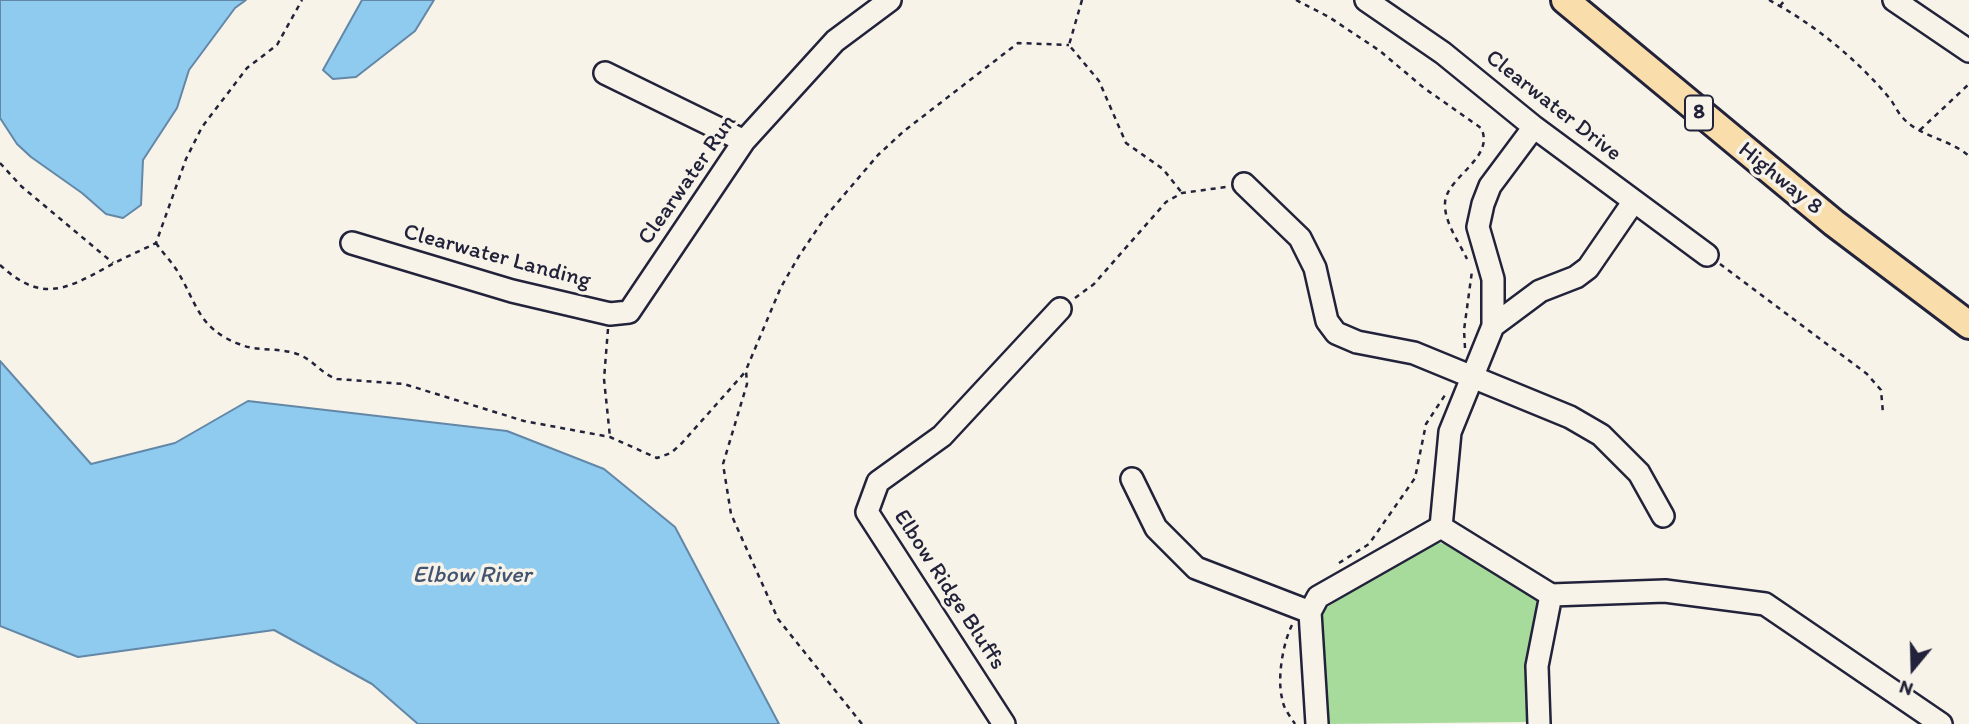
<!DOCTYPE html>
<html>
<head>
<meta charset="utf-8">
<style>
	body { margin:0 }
	#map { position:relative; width:1969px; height:724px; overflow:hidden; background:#f7f3e8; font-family:Itim,sans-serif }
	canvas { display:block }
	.north { position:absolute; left:1878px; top:633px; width:70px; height:70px; -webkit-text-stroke:5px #f7f3e8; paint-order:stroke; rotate:199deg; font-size:19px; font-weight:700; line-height:28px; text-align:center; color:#22223b }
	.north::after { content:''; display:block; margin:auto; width:24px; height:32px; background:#22223b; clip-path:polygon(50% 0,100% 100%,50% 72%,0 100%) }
</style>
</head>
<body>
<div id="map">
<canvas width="1969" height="724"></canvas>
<div class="north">N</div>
</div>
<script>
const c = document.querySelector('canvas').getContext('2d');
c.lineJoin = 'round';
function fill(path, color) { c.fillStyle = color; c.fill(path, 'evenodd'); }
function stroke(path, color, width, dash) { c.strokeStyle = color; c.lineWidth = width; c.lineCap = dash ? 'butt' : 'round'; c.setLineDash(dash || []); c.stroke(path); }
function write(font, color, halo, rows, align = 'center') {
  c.font = font + ' Itim,sans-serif'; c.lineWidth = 7; c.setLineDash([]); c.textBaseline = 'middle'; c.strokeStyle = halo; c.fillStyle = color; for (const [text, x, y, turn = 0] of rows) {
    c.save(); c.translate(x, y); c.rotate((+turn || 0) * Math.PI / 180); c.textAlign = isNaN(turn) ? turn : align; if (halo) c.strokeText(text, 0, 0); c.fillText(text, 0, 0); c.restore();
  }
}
fill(new Path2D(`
	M1428 542 1449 544 1538 597 1540 606 1526 722 1327 724 1321 624 1323 610Z`), '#a7db9c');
const water = new Path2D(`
	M0 0H246L235 8 189 70 177 108 143 160 141 205 123 218 106 214 82 193 31 157 17 144 0 118Z
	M362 0H434L415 31 356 77 333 79 323 70Z
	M0 361 91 464 175 443 248 401 507 431 604 469 675 527 779 724H418L372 684 274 630 78 657 0 626Z`);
fill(water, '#8fcaef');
stroke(water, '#6387a7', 2);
const minor = new Path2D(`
	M1366 0 1443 53 1534 127 1707 255
	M1894 0 1969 51
	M605 73 744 141
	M1244 184 1300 238 1315 268 1327 321 1336 333 1357 342 1414 353 1570 417 1601 435 1639 473 1663 516
	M352 243 512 291 610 314 629 312 744 141 835 41 890 0
	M1493 326 1540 291 1576 277 1588 268 1634 201
	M1132 479 1156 528 1196 568 1310 612
	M1441 527 1551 595 1665 591 1765 604 1941 724
	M1441 527 1450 432 1493 326V279L1478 227 1483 204 1490 186 1534 127
	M1004 724 867 512 878 482 942 436 1060 309
	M1317 724 1310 612 1318 597 1441 527
	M1539 724 1537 666 1551 595`);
const major = new Path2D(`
	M1565 0 1834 223 1969 325`);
stroke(minor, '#22223b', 26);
stroke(major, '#22223b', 32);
stroke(new Path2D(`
	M1082 0 1069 45 1099 81 1126 143 1163 169 1182 193
	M1296 0 1329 17 1380 51 1424 88 1481 128C1496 158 1446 177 1445 203 1444 222 1459 242 1467 259
	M1769 0C1814 24 1858 60 1891 100 1895 106 1898 113 1903 118 1920 137 1950 139 1969 156
	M1780 6 1785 0
	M1920 130 1969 84
	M0 163 21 186 113 263
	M156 243C162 252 170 260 176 269 197 302 197 328 239 344 257 352 278 347 297 354 313 359 321 374 337 379L404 384 524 421 610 437 657 458 671 453 682 443 746 371
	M1720 264 1867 374 1881 390 1883 413
	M0 265C40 302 64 291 107 267 123 258 140 251 156 243L186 159 202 127 247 68 277 45 302 0
	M1075 298 1094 284 1166 202 1182 193 1226 187
	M608 329 604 379 610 437
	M1465 348 1464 330 1472 271
	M1339 563 1369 544 1415 478 1426 424 1447 392
	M1292 625C1283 643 1277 678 1282 698 1283 708 1290 716 1295 724
	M862 724 778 619 731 514 723 464 747 384 746 370 781 287 799 256 826 216 878 155 904 131 1018 43 1069 45`), '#22223b', 2.5, [5, 5]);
stroke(minor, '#f7f3e8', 21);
stroke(major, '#f9ddab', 26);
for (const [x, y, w] of [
	[1699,113,28]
]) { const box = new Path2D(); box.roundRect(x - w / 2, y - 17.5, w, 35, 5); c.fillStyle = '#f7f3e8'; c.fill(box); stroke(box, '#22223b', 2); }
write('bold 21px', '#22223b', null, [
	["8",1699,113]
]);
write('23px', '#22223b', '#f7f3e8', [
	["Clearwater Drive",1553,106,38],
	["Highway 8",1780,179,39],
	["Clearwater Run",688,180,-55],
	["Clearwater Landing",497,257,15],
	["Elbow Ridge Bluffs",949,590,57]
]);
write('italic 24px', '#435471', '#f7f3e8', [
	["Elbow River",472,576]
]);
</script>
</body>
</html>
